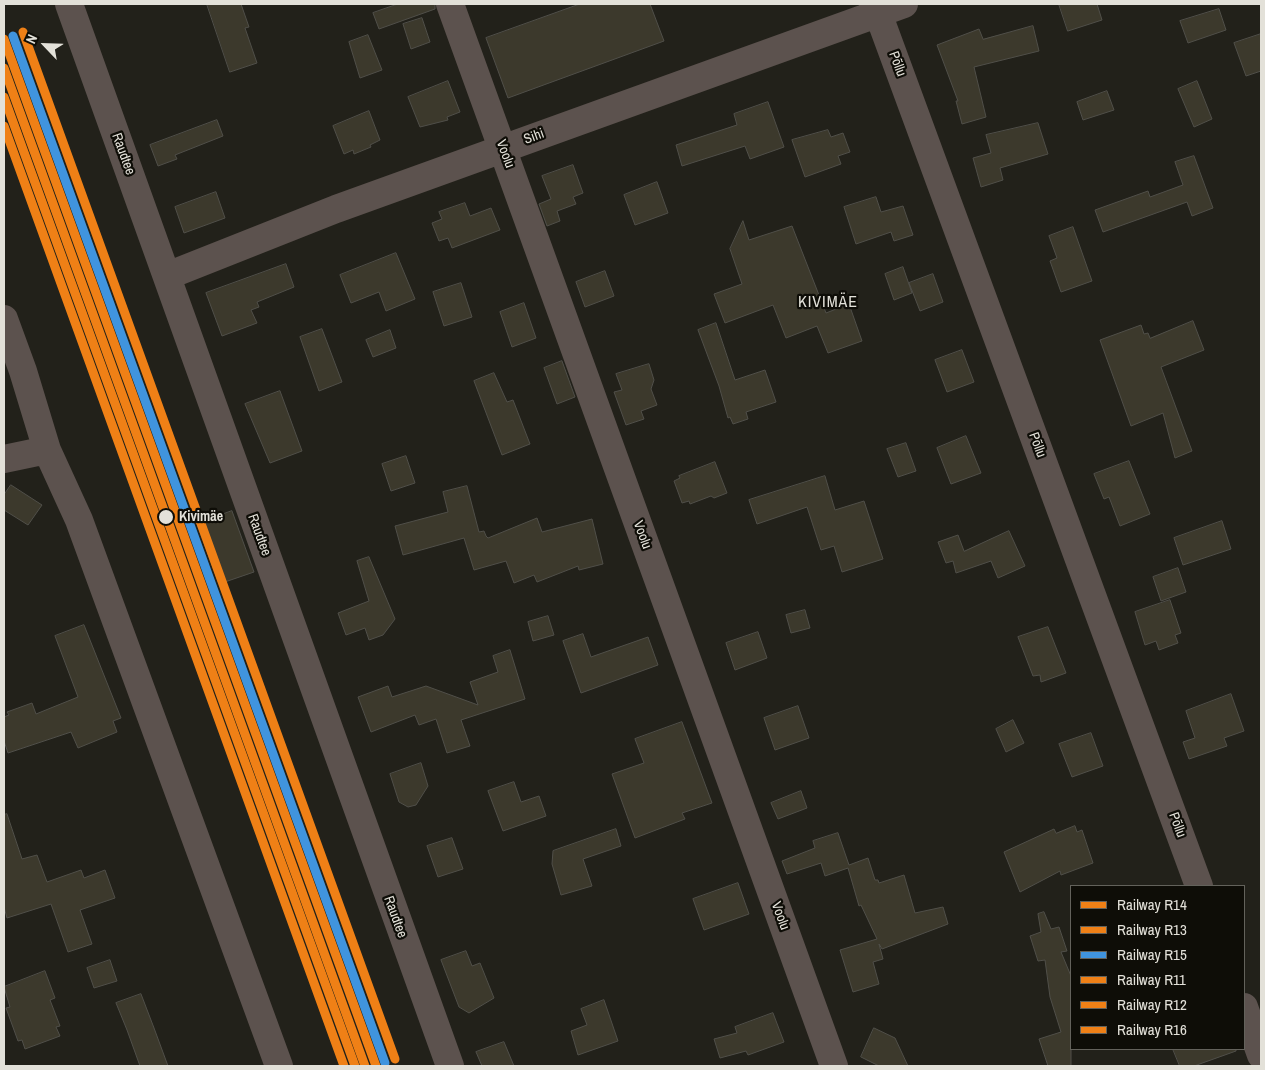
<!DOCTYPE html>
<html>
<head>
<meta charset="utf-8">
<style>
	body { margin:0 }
	#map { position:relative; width:1265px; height:1070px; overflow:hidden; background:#22211a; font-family:"Archivo Narrow",sans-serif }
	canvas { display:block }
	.frame { position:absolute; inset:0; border:5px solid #e3e1d9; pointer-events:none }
	.legend { position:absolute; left:1070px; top:885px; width:175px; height:165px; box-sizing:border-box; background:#0e0d07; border:1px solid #63625b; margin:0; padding:6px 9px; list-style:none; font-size:15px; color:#e3e1d9 }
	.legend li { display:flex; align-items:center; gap:10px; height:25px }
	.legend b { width:25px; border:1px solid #63625b }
	.north { position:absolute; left:20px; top:20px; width:50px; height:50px; -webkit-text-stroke:4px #0e0d07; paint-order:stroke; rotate:294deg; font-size:14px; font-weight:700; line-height:20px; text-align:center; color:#e3e1d9 }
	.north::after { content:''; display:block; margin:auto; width:18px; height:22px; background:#e3e1d9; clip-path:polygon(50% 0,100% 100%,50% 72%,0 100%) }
</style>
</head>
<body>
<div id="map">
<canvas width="1265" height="1070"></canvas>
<div class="frame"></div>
<ul class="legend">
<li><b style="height:6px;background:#ef8016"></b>Railway R14</li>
<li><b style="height:6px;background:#ef8016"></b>Railway R13</li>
<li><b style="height:6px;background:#4094de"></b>Railway R15</li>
<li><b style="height:6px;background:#ef8016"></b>Railway R11</li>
<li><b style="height:6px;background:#ef8016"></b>Railway R12</li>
<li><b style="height:6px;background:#ef8016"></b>Railway R16</li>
</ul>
<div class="north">N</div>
</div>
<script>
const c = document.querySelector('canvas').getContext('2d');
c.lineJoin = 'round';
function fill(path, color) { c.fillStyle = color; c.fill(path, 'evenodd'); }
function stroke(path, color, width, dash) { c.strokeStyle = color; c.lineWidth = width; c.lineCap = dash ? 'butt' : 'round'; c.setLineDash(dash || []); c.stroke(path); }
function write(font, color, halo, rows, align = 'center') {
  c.font = font + ' "Archivo Narrow",sans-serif'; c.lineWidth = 4.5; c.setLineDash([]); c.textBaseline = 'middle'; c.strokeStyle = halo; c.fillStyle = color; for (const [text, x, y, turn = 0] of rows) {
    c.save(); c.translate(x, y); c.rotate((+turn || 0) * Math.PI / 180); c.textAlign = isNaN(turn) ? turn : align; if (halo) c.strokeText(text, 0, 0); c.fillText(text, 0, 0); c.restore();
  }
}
const building = new Path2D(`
	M207 4H241L249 27 245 28 257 63 230 72Z
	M398 4H435V9L379 29 373 13Z
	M580 4H650L664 41 508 98 486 38Z
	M1059 4H1097L1102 20 1068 31Z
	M1219 9 1226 30 1188 43 1180 21Z
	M422 18 430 42 411 49 403 24Z
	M1033 26 1039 51 974 67 986 117 962 124 956 101H958L937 45 979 29 983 39Z
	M1261 34V71L1246 76 1234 43Z
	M368 35 382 70 360 78 349 42Z
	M448 81 460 112 447 117 448 120 420 127 408 97Z
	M1197 81 1212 119 1194 127 1178 89Z
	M1107 91 1114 110 1083 120 1077 102Z
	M768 102 784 147 750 159 745 146 682 166 676 145 737 125 734 114Z
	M369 111 380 140 370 145 371 147 354 154 353 150 344 154 333 126Z
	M217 120 223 136 175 155 177 159 158 166 150 145Z
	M1038 123 1048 154 1000 168 1003 180 981 187 973 158 991 153 986 135Z
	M828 130 831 137 843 133 850 152 838 156 841 164 805 177 792 140Z
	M1194 156 1213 208 1192 216 1187 202 1103 232 1095 210 1148 191 1150 197 1183 185 1175 162Z
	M573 165 583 193 573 197 576 204 557 211 560 221 547 226 539 204 551 199 542 176Z
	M657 182 668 213 635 225 624 195Z
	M216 192 225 218 184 233 175 207Z
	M876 197 881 212 903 206 913 235 894 241 891 232 856 244 844 207Z
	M465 203 470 216 491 208 500 230 452 248 448 238 439 241 432 223 442 219 439 212Z
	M743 221 749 240 792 226 826 313 849 304 862 341 828 353 817 326 786 338 773 305 725 323 714 294 742 284 730 249Z
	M1073 227 1092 281 1061 292 1050 261 1057 258 1049 236Z
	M396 253 415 299 386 311 379 292 351 303 340 275Z
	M286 264 294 287 257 302 259 307 251 310 257 323 222 336 206 293Z
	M903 267 912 293 894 300 885 274Z
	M605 271 614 296 585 307 576 282Z
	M933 274 943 302 920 311 909 283Z
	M461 283 472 317 444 326 433 292Z
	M524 303 536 338 512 347 500 312Z
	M1193 321 1204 350 1161 367 1192 451 1175 458 1163 413 1131 426 1100 340 1141 325 1144 334 1148 333 1150 338Z
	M716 323 735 380 765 370 776 402 746 412 748 419 733 424 730 417 728 418 719 386 698 330Z
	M322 329 342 382 319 391 300 337Z
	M390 330 396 348 373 357 366 340Z
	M962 350 974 382 947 392 935 360Z
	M562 361 575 397 557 404 544 368Z
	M649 364 654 380 651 389 657 405 641 411 644 419 626 425 614 392 622 390 616 374Z
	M494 373 507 402 513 400 530 444 502 455 474 381Z
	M280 391 302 451 270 463 245 404Z
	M966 436 981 473 951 484 937 448Z
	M906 443 916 471 898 477 887 449Z
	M406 456 415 483 391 491 382 464Z
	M1129 461 1150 514 1120 526 1109 497 1104 499 1094 474Z
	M715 462 727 493 714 498 711 496 690 504 689 501 682 503 674 481 680 478 679 476Z
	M825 476 835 510 864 501 883 559 842 572 834 546 821 550 807 507 757 524 749 500Z
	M11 485 42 505 28 525 4 510V495Z
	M467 486 479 532 484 531 486 536 488 538 537 518 542 532 592 519 603 564 579 570 578 566 537 582 534 575 514 583 506 561 474 570 464 538 403 555 395 526 448 512 443 492Z
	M232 511 254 572 219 584 197 524Z
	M1222 521 1231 549 1183 565 1174 538Z
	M1009 531 1025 566 998 578 991 561 956 573 953 561 946 563 938 542 958 535 964 551Z
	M369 557 395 619 383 635 369 640 365 628 346 635 338 613 369 601 357 561Z
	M1178 568 1186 592 1161 601 1153 577Z
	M1170 600 1181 633 1175 635 1178 643 1159 650 1156 641 1145 645 1135 612Z
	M805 610 810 628 791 633 786 615Z
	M548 616 554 635 533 641 528 622Z
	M84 625 121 718 113 721 117 732 78 748 71 732 8 753 4 741V717L9 715 7 712 32 703 36 714 78 697 55 636Z
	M1048 627 1066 673 1041 682 1040 675 1033 676 1018 637Z
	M758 632 767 658 735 670 726 643Z
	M583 634 591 657 648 637 658 665 581 693 563 641Z
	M510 650 525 699 461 720 470 746 447 753 436 719 419 725 415 715 371 732 358 697 388 686 392 697 426 686 478 705 470 682 498 672 493 656Z
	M1231 694 1244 731 1224 738 1227 746 1189 759 1183 742 1195 738 1186 711Z
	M798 706 809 738 775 750 764 718Z
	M1013 720 1024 743 1006 752 996 729Z
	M682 722 712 803 682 813 685 819 635 838 612 774 644 763 635 739Z
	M1091 733 1103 766 1072 777 1059 744Z
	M421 763 428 786 416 805 408 807 399 802 390 774Z
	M514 782 521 802 539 796 546 816 503 831 488 791Z
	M801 791 807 808 778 819 771 803Z
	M7 814 22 859 37 855 47 882 81 870 84 878 105 870 115 898 80 910 92 944 68 952 51 904 7 918 4 907V815Z
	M1075 826 1077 832 1082 830 1093 863 1061 875 1060 871 1020 892 1004 852 1054 829 1056 833Z
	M616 829 621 846 583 859 592 886 561 895 552 864 553 851Z
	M838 833 849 865 868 858 875 880H878L879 883 904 875 915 913 943 907 948 924 882 949 879 944 883 959 873 962 879 984 853 992 840 950 877 939 861 905 859 906 848 868 825 876 821 863 787 874 782 861 815 848 813 841Z
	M452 838 463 869 438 877 427 846Z
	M738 883 749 914 704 930 693 899Z
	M1044 912 1051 929 1059 927 1067 951 1061 952 1071 976V1066H1048L1039 1039 1061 1032 1050 997 1045 960 1038 961 1030 936 1041 932 1038 914Z
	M466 951 472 966 480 963 494 998 469 1013 459 1007 441 960Z
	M110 960 117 981 94 988 87 968Z
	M45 971 55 998 50 1000 60 1026 56 1027 60 1036 25 1049 22 1040 18 1041 6 1008 10 1007 4 987Z
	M141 994 154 1028 168 1066H140L127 1030 116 1003Z
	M604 1000 618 1041 578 1055 571 1031 587 1025 581 1009Z
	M773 1013 784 1042 748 1055 746 1051 720 1058 714 1039 737 1033 735 1027Z
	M874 1028 895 1038 908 1066H879L861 1057Z
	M504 1042 514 1066H482L476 1052Z
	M1173 1049H1236V1051L1194 1066H1180Z`);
fill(building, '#3c392c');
stroke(building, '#504f49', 1);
stroke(new Path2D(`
	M69 4 450 1066
	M450 4 834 1066
	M873 4 878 13 1199 886
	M167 276 336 209 904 4
	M4 319 23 371 47 450 79 520 279 1066
	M4 459 47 450
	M1244 1007 1261 1055`), '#5c524e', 28);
stroke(new Path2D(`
	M4 39 376 1066`), '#ef8016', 9);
stroke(new Path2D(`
	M4 68 365 1066`), '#ef8016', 9);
stroke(new Path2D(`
	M13 36 385 1063`), '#4094de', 9);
stroke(new Path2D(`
	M4 97 355 1066`), '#ef8016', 9);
stroke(new Path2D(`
	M23 32 395 1059`), '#ef8016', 9);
stroke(new Path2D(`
	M4 126 344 1066`), '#ef8016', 9);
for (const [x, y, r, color] of [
	[166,517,8,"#e3e1d9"]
]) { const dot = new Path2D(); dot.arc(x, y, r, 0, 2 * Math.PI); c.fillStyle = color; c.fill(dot); stroke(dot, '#0e0d07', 2); }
write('14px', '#e3e1d9', '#0e0d07', [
	["Põllu",897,64,70],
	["Sihi",534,137,-20],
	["Raudtee",123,154,70],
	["Voolu",505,154,70],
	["Põllu",1037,445,70],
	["Raudtee",259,535,70],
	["Voolu",642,535,70],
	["Põllu",1177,825,70],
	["Voolu",780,916,70],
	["Raudtee",395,917,70]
]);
write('bold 14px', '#e3e1d9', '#0e0d07', [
	["Kivimäe",179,517]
], 'left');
c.letterSpacing = '1px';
write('16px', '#e3e1d9', '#0e0d07', [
	["KIVIMÄE",828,303]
]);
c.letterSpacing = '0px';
</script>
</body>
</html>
